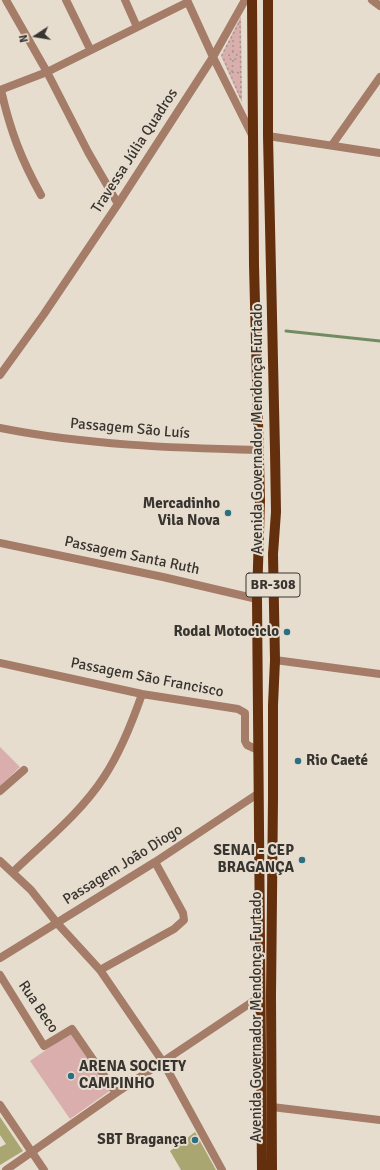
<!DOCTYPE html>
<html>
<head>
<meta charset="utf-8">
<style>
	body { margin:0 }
	#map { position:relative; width:380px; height:1170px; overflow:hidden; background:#e7ddcf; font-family:Signika,sans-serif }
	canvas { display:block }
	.north { position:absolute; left:16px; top:16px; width:40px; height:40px; -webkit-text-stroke:3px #e7ddcf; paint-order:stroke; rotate:258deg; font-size:11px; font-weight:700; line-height:16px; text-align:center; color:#38342f }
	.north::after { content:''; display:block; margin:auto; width:14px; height:18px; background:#38342f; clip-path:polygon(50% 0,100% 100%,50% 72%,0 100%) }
</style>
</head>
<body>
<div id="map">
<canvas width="380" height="1170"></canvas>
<div class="north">N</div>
</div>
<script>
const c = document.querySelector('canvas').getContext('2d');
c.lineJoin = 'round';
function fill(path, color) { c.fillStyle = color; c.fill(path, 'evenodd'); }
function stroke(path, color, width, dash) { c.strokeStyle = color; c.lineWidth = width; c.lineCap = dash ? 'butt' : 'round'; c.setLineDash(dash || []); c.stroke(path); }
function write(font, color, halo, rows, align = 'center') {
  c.font = font + ' Signika,sans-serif'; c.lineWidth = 4; c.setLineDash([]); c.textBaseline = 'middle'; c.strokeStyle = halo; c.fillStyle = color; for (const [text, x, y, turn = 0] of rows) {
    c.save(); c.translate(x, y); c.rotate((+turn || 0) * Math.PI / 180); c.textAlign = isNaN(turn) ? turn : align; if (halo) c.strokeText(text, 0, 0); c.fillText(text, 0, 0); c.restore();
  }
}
fill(new Path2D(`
	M241 16 242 103 221 56Z
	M0 747 20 767 0 786Z
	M72 1032 111 1090 70 1119 30 1061Z`), '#d9aeac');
stroke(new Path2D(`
	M286 331 380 341`), '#718c61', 3);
fill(new Path2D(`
	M0 1117 23 1151 0 1165V1147L6 1144 0 1135Z
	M195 1132 216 1170H181L170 1151Z`), '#a9a672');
stroke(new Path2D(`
	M240 21 241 99 222 55Z
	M233 40V52
	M229 56a4 4 0 1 1 8 0a4 4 0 1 1-8 0Z
	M232 72 233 60
	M232 72 241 73`), '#9f988d', 1.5, [2, 3]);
stroke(new Path2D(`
	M6 0 47 72 88 152 118 204
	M66 0 90 49
	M125 0 137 27
	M187 0 213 57 252 135
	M372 0 380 6
	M0 90 47 72 188 2
	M1 90C10 130 21 159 41 195
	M268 136 380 153
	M332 145 380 77
	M0 375 44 314 118 204 213 57 245 0
	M0 428C85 445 173 448 259 450
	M0 543 163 577 257 599
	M275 660 380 674
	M0 663 142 694 238 709 245 713V741L247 745 258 750
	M0 791 24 770
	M0 861 31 890 57 923 100 970 163 1062 222 1170
	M13 872C44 842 80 814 104 777 121 751 132 723 142 694
	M0 958 155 862 259 793
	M100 970 174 929 184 920 183 913 155 862
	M0 975 44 1046 72 1029 116 1093
	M0 1105 44 1170
	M272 1107 380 1120
	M6 1170 116 1093 261 996`), '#a47c67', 8);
stroke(new Path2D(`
	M252 0 254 265 260 500 257 599 262 1170
	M268 0V136L275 451 276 512 273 554 275 660 273 705V798L271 996 272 1170`), '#642f0d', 10);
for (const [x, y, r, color] of [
	[228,513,4,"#2d6f82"],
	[287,632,4,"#2d6f82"],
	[298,761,4,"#2d6f82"],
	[302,860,4,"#2d6f82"],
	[71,1076,4,"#2d6f82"],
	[195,1140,4,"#2d6f82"]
]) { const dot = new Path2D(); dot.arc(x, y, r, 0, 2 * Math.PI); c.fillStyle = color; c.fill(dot); stroke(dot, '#e7ddcf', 1.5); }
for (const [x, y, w] of [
	[273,585,54]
]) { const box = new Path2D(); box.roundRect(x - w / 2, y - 12, w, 24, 3); c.fillStyle = '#e7ddcf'; c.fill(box); stroke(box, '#38342f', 1); }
write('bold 14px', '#38342f', null, [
	["BR-308",273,585]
]);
write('15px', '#38342f', '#e7ddcf', [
	["Travessa Júlia Quadros",135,151,-57],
	["Passagem São Luís",130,429,5],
	["Avenida Governador Mendonça Furtado",258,429,-90],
	["Passagem Santa Ruth",132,556,12],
	["Passagem São Francisco",147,678,11],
	["Passagem João Diogo",123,865,-32],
	["Rua Beco",38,1007,56],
	["Avenida Governador Mendonça Furtado",257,1017,-90]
]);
write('bold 15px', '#38342f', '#e7ddcf', [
	["Mercadinho",220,504],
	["Vila Nova",220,521],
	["Rodal Motociclo",279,632],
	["Rio Caeté",306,761,"left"],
	["SENAI - CEP",294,851],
	["BRAGANÇA",294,868],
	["ARENA SOCIETY",79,1067,"left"],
	["CAMPINHO",79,1084,"left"],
	["SBT Bragança",187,1140]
], 'right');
</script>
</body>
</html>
